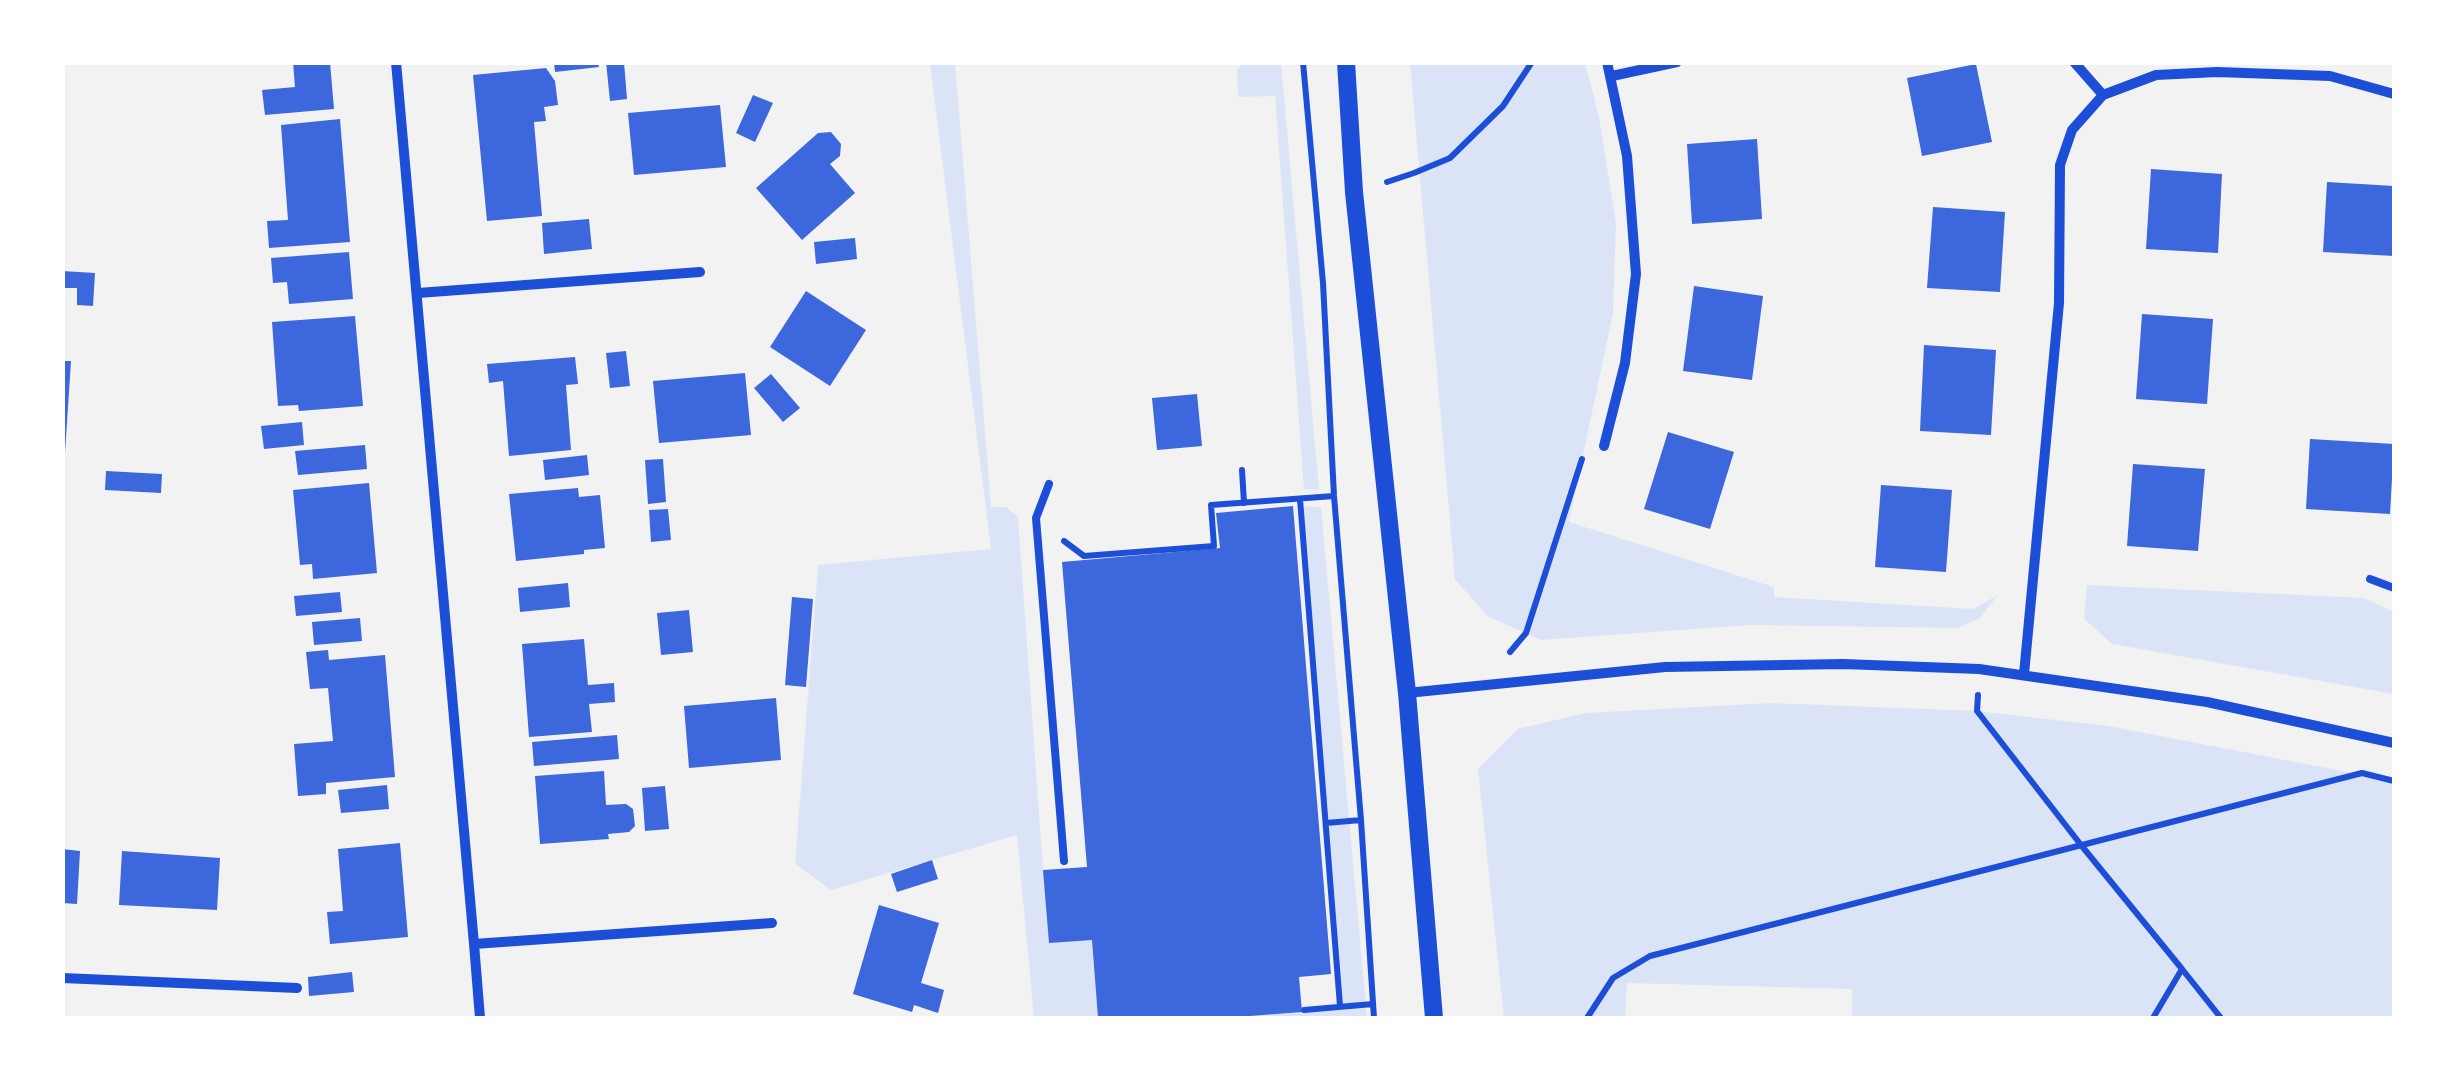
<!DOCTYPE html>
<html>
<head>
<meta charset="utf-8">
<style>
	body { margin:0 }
	#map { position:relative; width:2457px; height:1081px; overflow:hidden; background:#f2f2f2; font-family:Figtree,sans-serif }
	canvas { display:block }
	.frame { position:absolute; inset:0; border:65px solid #fff; pointer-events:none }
</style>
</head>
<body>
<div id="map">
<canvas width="2457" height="1081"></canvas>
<div class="frame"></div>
</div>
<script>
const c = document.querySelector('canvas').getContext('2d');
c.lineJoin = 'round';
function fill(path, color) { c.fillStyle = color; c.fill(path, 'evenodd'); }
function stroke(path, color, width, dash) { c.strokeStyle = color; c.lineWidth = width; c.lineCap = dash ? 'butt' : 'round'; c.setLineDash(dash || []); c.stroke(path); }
fill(new Path2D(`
	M930 63H955L991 507H1006L1018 517 1043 870 1092 940 1098 1018H1034L1017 835 831 890 795 864 818 565 991 549Z
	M1243 63H1281L1319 490 1304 489 1275 96 1238 97 1237 70Z
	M1410 63H1585L1599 117 1616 223 1613 313 1569 522 1774 587V597L1973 609 1998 595 1980 618 1958 628 1750 625 1541 640 1487 616 1455 579Z
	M1300 506 1321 507 1367 1018H1224L1302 1012 1340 1006Z
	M2087 585 2364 598 2394 612V694L2112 644 2084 619Z
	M1771 703 1977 711 2108 726 2394 781V1018H1852V989L1627 983 1625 1018H1504L1478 769 1518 729 1586 713Z`), '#dbe4f7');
fill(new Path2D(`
	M293 62H330L334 109 265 115 262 90 295 87Z
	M554 62H598L599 67 555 72Z
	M606 62H624L627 99 610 101Z
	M1976 64 1992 142 1922 156 1907 78Z
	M546 68 555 81 558 105 544 107 546 121 534 122 542 216 487 221 473 75Z
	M753 95 773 103 755 142 736 133Z
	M720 105 726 167 634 175 628 113Z
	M340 119 350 242 269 248 267 221 288 220 281 125Z
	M831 132 841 144 840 156 830 164 855 193 802 240 756 188 818 133Z
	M1757 139 1762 219 1692 224 1687 144Z
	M2151 169 2222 174 2218 253 2146 249Z
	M2327 182 2394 186V256L2323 252Z
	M1933 207 2005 212 2000 292 1927 288Z
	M589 219 592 249 544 254 542 223Z
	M855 238 857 259 816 264 814 242Z
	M349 252 353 299 289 304 287 282 273 283 271 258Z
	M62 271 95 273 93 306 77 305V288H62Z
	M1694 286 1763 296 1752 380 1683 371Z
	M806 291 866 330 830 386 770 347Z
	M2142 314 2213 319 2207 404 2136 399Z
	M355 316 363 406 299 411 298 405 278 406 272 322Z
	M1924 345 1996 350 1991 435 1920 431Z
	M626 351 630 386 610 388 606 353Z
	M575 357 578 384 566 385 571 450 509 456 503 381 489 383 487 364Z
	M62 361H71L65 453 62 452Z
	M745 373 751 435 659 443 653 381Z
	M771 374 800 408 783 422 754 388Z
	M1197 394 1202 446 1157 450 1152 398Z
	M302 422 304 445 264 449 261 426Z
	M1668 432 1734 452 1710 529 1644 509Z
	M2310 439 2394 444 2390 514 2306 509Z
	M365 445 367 469 298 475 295 451Z
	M587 455 589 475 545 480 543 460Z
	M663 459 666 502 648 504 645 460Z
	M2133 464 2205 469 2198 551 2127 546Z
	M106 471 162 474 161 493 105 490Z
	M369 483 377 573 313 579 312 564 300 565 293 490Z
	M1881 485 1952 490 1946 572 1875 567Z
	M578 488 579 497 600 495 605 548 584 550V554L516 561 509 494Z
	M1293 506 1331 974 1299 977 1302 1012 1224 1018H1098L1092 940 1049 943 1043 870 1087 867 1062 562 1220 548 1216 513Z
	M668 509 671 540 651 542 649 510Z
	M568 583 570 607 520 612 518 588Z
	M340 592 342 612 296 616 294 596Z
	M792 597 813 599 806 687 785 685Z
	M689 610 693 652 661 655 657 613Z
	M360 618 362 641 314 645 312 622Z
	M584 639 588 685 614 683 615 702 589 704 592 732 529 737 522 644Z
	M328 650 329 660 385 655 395 777 326 783V794L298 796 294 744 333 741 328 688 310 689 306 652Z
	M776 698 781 760 689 768 684 706Z
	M617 735 619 759 534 766 532 742Z
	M604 771 606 805 626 804 633 809 635 826 629 832 608 834 609 839 540 844 535 776Z
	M387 785 389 809 341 813 338 790Z
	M665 786 669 829 645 831 642 788Z
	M400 843 408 937 330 944 327 912 343 911 338 849Z
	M62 849 80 851 77 904 62 903Z
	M122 851 220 858 217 910 119 905Z
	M932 860 938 879 897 892 891 874Z
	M879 905 939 923 921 983 944 990 938 1013 914 1005 912 1012 853 994Z
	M352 972 354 992 309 996 308 977Z`), '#3d67dc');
stroke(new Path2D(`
	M1303 62 1323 283 1334 496 1361 820 1374 1018
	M1387 182 1414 173 1450 158 1503 106 1532 62
	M1242 470 1244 503
	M1300 499 1340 1006
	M1064 541 1084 556 1214 546 1211 505 1334 496
	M1510 652 1526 633 1582 459
	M1978 695 1977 711 2081 845 2182 969 2153 1018
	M1326 823 1361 820
	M2182 969 2221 1018
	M1304 1010 1373 1004
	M1587 1018 1613 978 1650 956 2362 773 2394 781`), '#1d4ed8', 6);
stroke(new Path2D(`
	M1049 484 1036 518 1064 861
	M2370 579 2394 588`), '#1d4ed8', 8);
stroke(new Path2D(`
	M396 62 474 944 772 923
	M2074 62 2103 95
	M1612 76 1677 62
	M418 293 700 272
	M1604 446 1625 363 1636 274 1627 156 1607 62
	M2024 674 2059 303 2060 165 2072 130 2103 95 2156 75 2217 72 2330 76 2394 94
	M1407 693 1665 667 1843 664 1979 669 2207 702 2394 743
	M474 944 480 1018
	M62 978 297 988`), '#1d4ed8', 10);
stroke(new Path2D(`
	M1346 62 1354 192 1407 693 1434 1018`), '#1d4ed8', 18);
</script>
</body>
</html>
